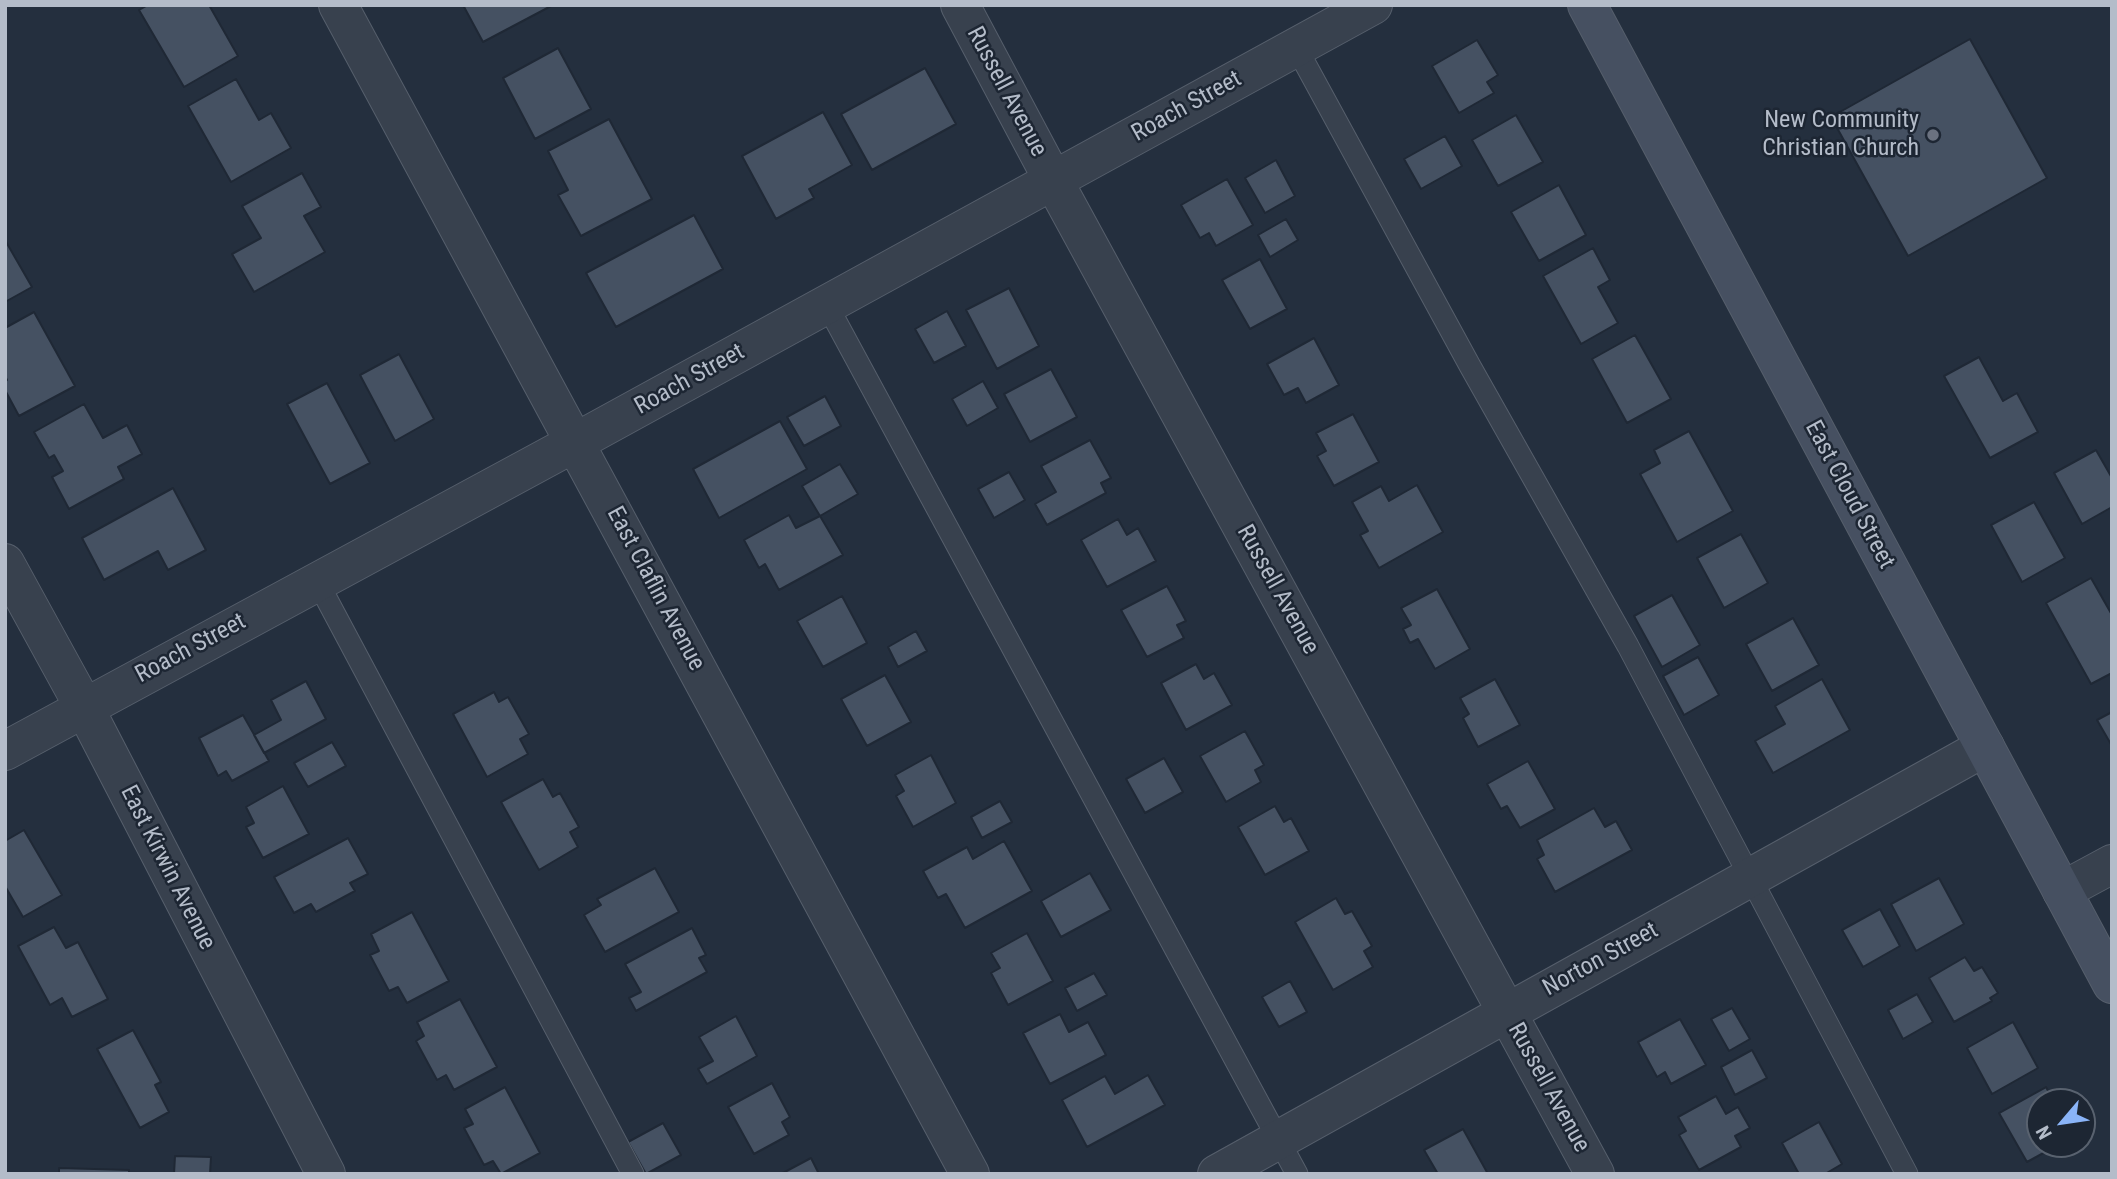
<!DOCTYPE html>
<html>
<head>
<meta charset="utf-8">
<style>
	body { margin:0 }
	#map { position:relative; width:2117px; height:1179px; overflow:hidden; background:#242f3e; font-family:"Roboto Condensed",sans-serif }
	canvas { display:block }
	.frame { position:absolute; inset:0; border:7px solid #b4bcc9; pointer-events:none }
	.north { position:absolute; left:2026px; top:1088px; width:70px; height:70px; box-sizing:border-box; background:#1d2633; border:2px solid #59626f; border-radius:50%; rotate:241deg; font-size:19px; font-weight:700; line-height:28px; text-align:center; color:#b4bcc9 }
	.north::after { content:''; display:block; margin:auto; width:24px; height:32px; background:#8ab4f8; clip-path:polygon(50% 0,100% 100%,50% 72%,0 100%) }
</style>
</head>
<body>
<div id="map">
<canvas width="2117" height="1179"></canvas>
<div class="frame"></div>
<div class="north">N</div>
</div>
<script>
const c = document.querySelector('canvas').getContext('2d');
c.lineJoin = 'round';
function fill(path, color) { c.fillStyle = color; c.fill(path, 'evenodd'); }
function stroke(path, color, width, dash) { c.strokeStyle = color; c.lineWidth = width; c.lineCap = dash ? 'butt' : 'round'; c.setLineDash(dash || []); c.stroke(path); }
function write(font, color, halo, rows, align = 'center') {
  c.font = font + ' "Roboto Condensed",sans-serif'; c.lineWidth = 5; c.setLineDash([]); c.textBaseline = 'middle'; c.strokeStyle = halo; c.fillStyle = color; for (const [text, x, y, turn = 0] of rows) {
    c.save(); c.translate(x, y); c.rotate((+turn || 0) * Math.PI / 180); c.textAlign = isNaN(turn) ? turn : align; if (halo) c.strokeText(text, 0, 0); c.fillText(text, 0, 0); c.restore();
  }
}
const building = new Path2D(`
	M148 5H209L238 56 184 87 139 10Z
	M463 5H553L483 42Z
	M1970 39 2047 178 1908 256 1831 117Z
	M1477 40 1498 75 1487 82 1494 93 1459 113 1432 66Z
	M558 48 591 109 535 139 503 78Z
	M925 68 956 124 872 170 841 114Z
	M236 79 259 120 271 113 291 148 231 182 188 106Z
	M823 112 852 165 809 189 814 198 776 219 742 156Z
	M1516 115 1543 162 1498 186 1472 140Z
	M609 119 652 199 581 236 558 195 568 190 548 151Z
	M1445 136 1462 166 1421 189 1404 159Z
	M1276 160 1295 196 1265 213 1245 178Z
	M302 173 321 207 304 216 325 252 254 292 232 254 261 238 242 206Z
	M1227 179 1253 225 1216 246 1209 233 1200 238 1181 205Z
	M1559 185 1586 235 1539 261 1511 212Z
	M694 215 723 269 616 327 586 273Z
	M1286 219 1298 240 1270 257 1258 235Z
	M5 240 32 287 5 302Z
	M1593 248 1610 280 1598 287 1618 323 1581 344 1543 276Z
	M1260 259 1287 309 1250 329 1222 280Z
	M1009 288 1039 346 997 369 966 310Z
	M947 311 966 346 934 363 915 329Z
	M34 312 75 386 19 416 5 390V381L7 380 5 376V328Z
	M1635 335 1671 399 1627 423 1592 359Z
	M1314 338 1339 385 1306 403 1298 388 1284 395 1267 364Z
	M399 354 434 419 395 441 360 375Z
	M1979 357 2003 401 2017 393 2038 432 1990 458 1944 376Z
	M1051 369 1077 417 1030 442 1004 394Z
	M983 381 998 408 967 426 952 399Z
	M327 383 370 463 330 484 287 404Z
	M825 396 841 426 804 446 787 417Z
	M84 404 103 438 127 425 142 454 118 467 124 479 69 509 52 477 63 471 54 455 49 458 34 432Z
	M1353 414 1379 462 1334 486 1317 456 1326 451 1316 433Z
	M780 421 807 469 719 518 693 469Z
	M1689 431 1733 511 1677 542 1640 474 1660 463 1654 450Z
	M1090 440 1111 478 1101 483 1106 493 1047 525 1035 504 1056 492 1041 466Z
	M2096 450 2112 478V507L2082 524 2054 473Z
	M840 464 858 494 820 516 802 486Z
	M1009 472 1025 500 994 518 978 489Z
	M1417 485 1443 532 1379 568 1360 535 1368 531 1352 502 1381 486 1389 501Z
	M173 488 206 550 168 570 158 551 104 580 82 538Z
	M2034 502 2065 558 2022 582 1991 525Z
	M789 515 796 528 820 516 843 555 779 590 765 564 759 568 744 540Z
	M1118 519 1127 535 1138 528 1156 561 1107 587 1081 540Z
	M1741 534 1768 583 1724 608 1697 558Z
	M2091 578 2112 615V673L2091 684 2046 603Z
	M1167 586 1186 621 1177 625 1184 638 1147 657 1121 610Z
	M1437 589 1470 649 1435 669 1418 639 1410 643 1403 629 1411 625 1401 608Z
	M1672 595 1700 645 1662 667 1634 616Z
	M842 596 867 643 823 667 797 621Z
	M1793 618 1819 665 1772 691 1746 644Z
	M916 631 927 651 898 667 888 647Z
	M1698 657 1719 695 1684 715 1663 676Z
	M1196 664 1204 679 1214 673 1232 705 1186 730 1161 683Z
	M885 675 911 722 867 746 841 699Z
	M1495 679 1520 725 1478 747 1463 718 1469 714 1460 698Z
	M1822 679 1850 730 1773 773 1755 741 1785 724 1775 706Z
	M306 681 326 719 264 753 254 735 281 720 271 700Z
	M494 692 499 702 508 697 529 734 520 739 528 754 487 777 453 714Z
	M2112 712V746L2097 720Z
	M243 715 269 761 232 781 226 771 218 776 199 738Z
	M1245 731 1264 765 1255 770 1261 782 1226 802 1200 756Z
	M332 742 346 766 308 787 294 763Z
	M931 755 956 803 913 827 896 796 904 791 895 775Z
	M1164 758 1183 792 1145 813 1126 779Z
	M1528 761 1555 809 1520 828 1507 806 1501 809 1487 784Z
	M543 779 553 797 560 793 579 827 570 832 578 847 539 870 501 802Z
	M283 786 309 834 263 858 246 827 254 823 246 807Z
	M1000 801 1012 822 982 838 971 817Z
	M1275 806 1284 822 1291 818 1309 851 1265 875 1238 827Z
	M1594 808 1605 827 1616 821 1632 850 1555 892 1537 859 1544 855 1537 840Z
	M24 830 62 895 23 917 5 886V841Z
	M348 838 368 874 350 883 355 891 316 912 311 904 294 913 274 877Z
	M1004 841 1032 891 965 928 946 894 938 898 923 871 967 847 973 859Z
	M655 868 679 912 605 952 584 915 601 905 597 899Z
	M1090 873 1111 910 1061 937 1041 901Z
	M1939 878 1964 924 1916 951 1891 904Z
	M1336 898 1345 914 1352 911 1372 946 1364 951 1373 967 1333 990 1295 922Z
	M1880 909 1900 946 1863 967 1842 930Z
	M412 912 449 981 407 1003 398 987 389 991 370 955 379 951 371 934Z
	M54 927 66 948 78 942 108 999 72 1017 62 998 50 1005 18 946Z
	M692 928 706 955 699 958 707 972 636 1011 629 998 641 992 625 964Z
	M1027 933 1053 981 1008 1005 991 973 1000 968 991 953Z
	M1965 957 1974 971 1982 967 1998 993 1990 998 1992 1001 1954 1022 1929 978Z
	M1094 973 1107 995 1077 1011 1065 988Z
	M1290 981 1307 1012 1279 1027 1262 997Z
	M1917 994 1933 1022 1903 1039 1888 1010Z
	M460 999 497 1067 454 1090 446 1075 437 1080 416 1041 424 1036 417 1022Z
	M1732 1008 1750 1039 1729 1051 1711 1019Z
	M1060 1014 1069 1032 1088 1022 1106 1055 1050 1084 1023 1033Z
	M736 1016 757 1056 707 1084 698 1069 713 1061 699 1037Z
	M1680 1019 1706 1065 1671 1084 1665 1072 1657 1077 1638 1042Z
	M2013 1022 2038 1068 1992 1094 1967 1048Z
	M133 1030 161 1082 155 1085 169 1112 140 1128 97 1049Z
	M1752 1050 1767 1078 1735 1095 1721 1067Z
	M1148 1075 1165 1105 1087 1147 1062 1100 1105 1076 1115 1094Z
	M772 1083 790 1117 782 1122 789 1135 754 1154 728 1107Z
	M505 1087 540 1153 501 1174 493 1161 484 1165 464 1128 473 1124 465 1109Z
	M2046 1087 2054 1102H2040V1144H2060L2027 1162 1999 1113Z
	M1716 1096 1726 1114 1738 1107 1750 1128 1735 1136 1741 1147 1699 1170 1679 1135 1686 1131 1678 1117Z
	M1819 1122 1842 1164 1825 1174H1799L1782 1143Z
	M663 1123 681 1155 646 1174 628 1142Z
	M1463 1129 1488 1174H1438L1424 1150Z
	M175 1156 211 1157 210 1174H174Z
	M811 1158 819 1174H781Z
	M59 1168 129 1170V1174H59Z`);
fill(building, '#455162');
stroke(building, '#1f2835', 2);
const lane = new Path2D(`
	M1296 47 1470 366 1628 646 1907 1174
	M827 305 1297 1174
	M317 581 633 1174`);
const street = new Path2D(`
	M338 5 970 1174
	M960 5 1053 180 1595 1174
	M5 563 84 707 326 1174
	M5 751 576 442 1373 5
	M2062 891 2112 864
	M1217 1174 1985 747`);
const secondary = new Path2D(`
	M1587 5 2112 984`);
stroke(lane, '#565f6c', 23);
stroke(street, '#565f6c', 40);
stroke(secondary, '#565f6c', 40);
stroke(lane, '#38414e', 21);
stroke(street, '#38414e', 38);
stroke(secondary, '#465061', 38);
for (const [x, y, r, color] of [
	[1933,135,7,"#6b7280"]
]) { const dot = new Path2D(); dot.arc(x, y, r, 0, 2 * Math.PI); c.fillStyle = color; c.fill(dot); stroke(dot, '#1d2633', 2.5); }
write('24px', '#b4bcc9', '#1d2633', [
	["Russell Avenue",1006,92,62],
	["Roach Street",1187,107,-29],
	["Roach Street",690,380,-29],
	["East Cloud Street",1849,495,62],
	["East Claflin Avenue",655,589,62],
	["Russell Avenue",1277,590,61],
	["Roach Street",191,649,-28],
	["East Kirwin Avenue",167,868,63],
	["Norton Street",1601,960,-29],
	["Russell Avenue",1548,1088,61]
]);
write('24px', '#b4bcc9', '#1d2633', [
	["New Community",1919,121],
	["Christian Church",1919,149]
], 'right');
</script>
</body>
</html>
